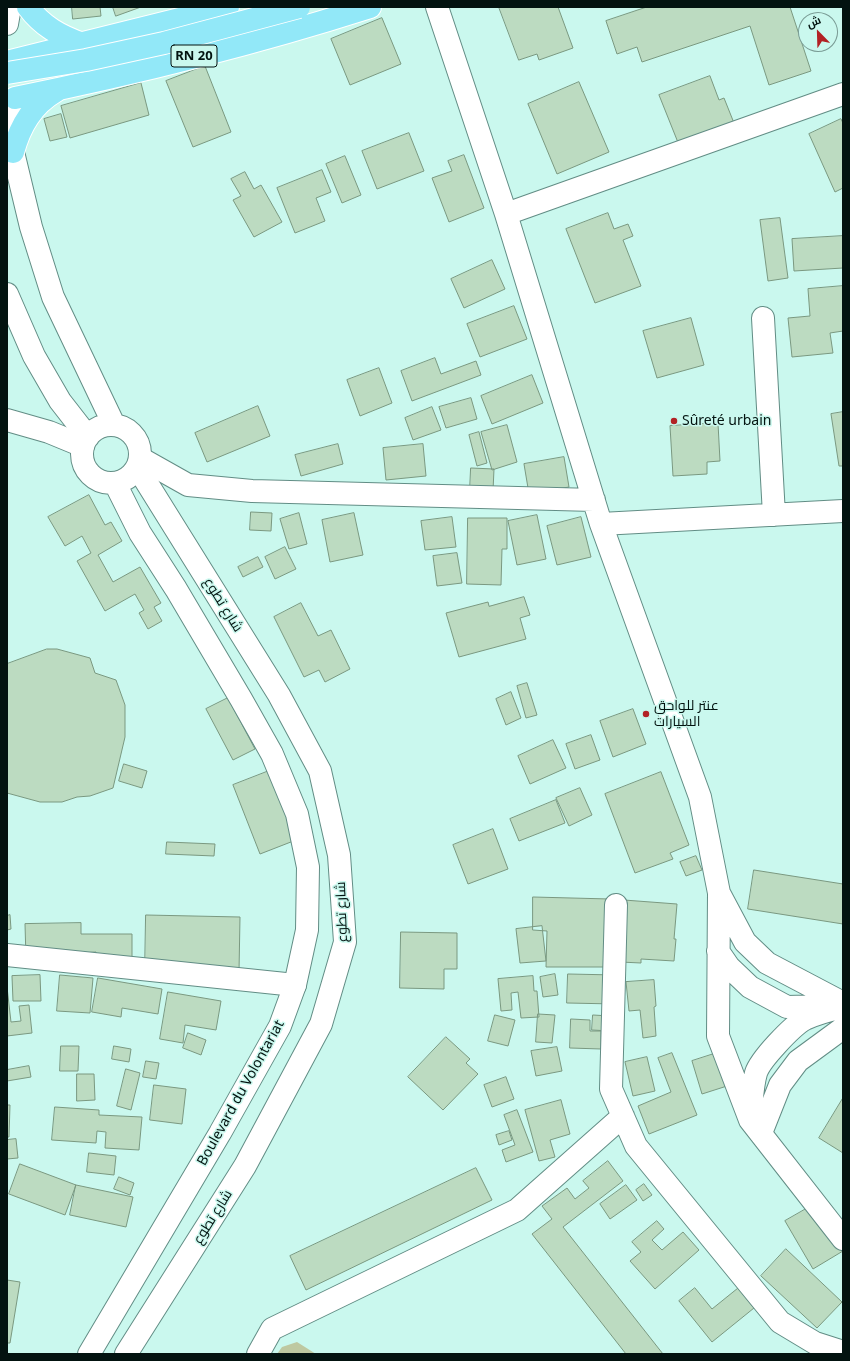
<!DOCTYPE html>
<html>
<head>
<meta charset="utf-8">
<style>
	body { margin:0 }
	#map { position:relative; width:850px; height:1361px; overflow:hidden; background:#caf8ee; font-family:"Noto Sans",Cairo,sans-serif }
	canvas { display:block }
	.frame { position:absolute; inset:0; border:8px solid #031310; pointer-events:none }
	.north { position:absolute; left:798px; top:12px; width:40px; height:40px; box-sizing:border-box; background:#caf8ee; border:1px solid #7a9c95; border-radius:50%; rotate:337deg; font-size:11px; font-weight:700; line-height:16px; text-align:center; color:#031310 }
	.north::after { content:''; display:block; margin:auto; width:14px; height:18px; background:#b22124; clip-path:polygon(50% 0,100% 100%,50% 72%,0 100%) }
</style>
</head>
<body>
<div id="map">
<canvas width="850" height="1361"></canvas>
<div class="frame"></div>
<div class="north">ش</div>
</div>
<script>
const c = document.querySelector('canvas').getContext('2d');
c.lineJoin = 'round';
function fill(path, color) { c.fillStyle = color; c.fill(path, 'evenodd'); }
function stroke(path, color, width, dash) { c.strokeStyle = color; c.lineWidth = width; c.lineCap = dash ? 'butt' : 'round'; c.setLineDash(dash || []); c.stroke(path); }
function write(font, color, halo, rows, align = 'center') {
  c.font = font + ' "Noto Sans",Cairo,sans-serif'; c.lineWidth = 3; c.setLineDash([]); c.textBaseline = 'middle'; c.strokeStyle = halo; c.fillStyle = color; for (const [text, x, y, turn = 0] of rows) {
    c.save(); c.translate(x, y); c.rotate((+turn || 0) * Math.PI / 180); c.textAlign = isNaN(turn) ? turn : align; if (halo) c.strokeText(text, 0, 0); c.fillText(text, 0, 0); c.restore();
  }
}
fill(new Path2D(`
	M297 1342 316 1354H277L282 1347Z`), '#bec8a1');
const building = new Path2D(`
	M72 7H100L101 16 73 19Z
	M113 7H141L116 16Z
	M499 7H560H558L573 48 539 60 537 54 519 60Z
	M647 7H790L811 71 769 85 750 26 642 62 637 47 617 54 606 21Z
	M382 18 401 64 350 85 331 39Z
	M205 66 231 132 193 147 166 81Z
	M710 76 719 100 724 98 734 123 679 145 659 95Z
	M579 82 609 152 557 174 528 104Z
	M141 83 149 115 70 138 61 106Z
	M61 114 67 137 50 141 44 119Z
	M841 119 843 123V188L835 192 809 134Z
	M409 133 424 171 377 189 362 151Z
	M464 155 484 208 449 222 432 178 452 171 448 161Z
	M345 156 361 195 342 203 326 164Z
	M322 170 331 192 316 198 325 221 295 233 277 188Z
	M245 172 254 189 261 185 282 222 254 237 233 200 241 196 231 179Z
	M608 213 614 229 628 224 633 236 623 240 641 286 595 303 566 229Z
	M780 218 788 278 768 281 760 220Z
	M843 236V268L794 271 792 239Z
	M492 260 505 289 464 308 451 279Z
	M843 286V331L830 333 833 353 792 357 788 318 810 316 808 289Z
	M514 306 527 339 480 357 467 324Z
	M691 318 704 365 657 378 643 331Z
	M435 358 441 374 476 361 481 375 412 401 401 371Z
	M379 368 392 403 360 416 347 380Z
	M532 375 543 403 492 424 481 396Z
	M471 398 477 419 446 428 439 407Z
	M258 406 270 436 207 462 195 433Z
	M432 407 441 430 413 440 405 418Z
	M843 412V466H839L831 414Z
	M718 423 720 461 707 462V474L673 476 670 426Z
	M507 425 517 462 492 470 481 432Z
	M479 432 487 463 477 466 469 435Z
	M338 444 343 464 301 476 295 455Z
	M423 444 426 476 386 480 383 448Z
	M564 457 569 487 529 494 524 464Z
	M471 468 494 469 493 491 470 490Z
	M89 495 105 525 111 522 122 541 98 555 113 582 140 567 161 603 154 607 162 621 148 629 139 613 144 610 135 594 105 611 77 561 91 553 82 536 65 546 48 517Z
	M251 512 272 513 271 531 250 530Z
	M299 513 307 544 289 549 280 519Z
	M354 513 363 555 330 562 322 520Z
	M537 515 546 559 517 565 508 521Z
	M452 517 456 547 425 550 421 521Z
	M581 517 591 557 557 565 547 526Z
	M468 518H507V549H502L501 585 467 584Z
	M285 547 296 569 275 579 265 557Z
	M457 553 462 583 437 586 433 556Z
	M258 557 263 567 243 577 238 567Z
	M524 597 530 615 520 618 526 639 459 657 446 613 488 602 489 606Z
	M301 603 318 636 331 630 350 669 325 682 319 670 304 677 274 617Z
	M47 649H57L90 658 95 673 116 680 125 705V737L113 788 90 796 77 797 62 802H40L7 793V664Z
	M527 683 537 715 526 718 517 686Z
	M511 692 521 718 506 725 496 699Z
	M228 698 255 749 233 760 206 709Z
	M633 709 646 744 613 757 600 721Z
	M591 735 600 760 575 769 566 744Z
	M553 740 566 768 530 784 518 756Z
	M124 764 147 771 142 788 119 781Z
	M269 771 296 840 260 854 233 785Z
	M661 772 689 845 670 853 673 859 635 873 605 794Z
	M580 788 592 815 569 826 556 798Z
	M556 800 565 823 519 841 510 819Z
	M493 829 508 869 468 884 453 845Z
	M167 842 215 844 214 856 166 854Z
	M696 856 702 870 686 876 680 862Z
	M754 870 843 884V924L748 909Z
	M533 897 610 899 608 967H546L547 931 533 930Z
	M624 900 677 904 674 939H676L674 961 641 959V963L620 962Z
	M10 915 11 929 7 930V916Z
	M146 915 240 917 239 972 145 970Z
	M81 923V934H132V963L96 964V952L81 953 26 959 25 924Z
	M542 926 546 961 520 963 516 929Z
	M401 932 457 933V969H444V989L400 988Z
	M555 974 558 995 543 997 540 977Z
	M568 974 616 975 615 1004 567 1003Z
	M40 975 41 1001H13L12 976Z
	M60 975 93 978 90 1013 57 1011Z
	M533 976 534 991H537L539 1017 521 1018 518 992 511 993 512 1010 501 1011 498 979Z
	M98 978 162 989 158 1014 122 1008 121 1017 92 1012Z
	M654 980 656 1006 654 1007 656 1036 643 1038 640 1010 629 1011 626 982Z
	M7 987 11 1022 21 1021 19 1006 29 1005 32 1033 7 1036Z
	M168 992 221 1001 216 1030 185 1025 183 1043 160 1039Z
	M538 1014 555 1015 552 1043 536 1042Z
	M495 1015 515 1020 508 1046 488 1041Z
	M593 1015 610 1016V1031L592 1030Z
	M571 1019 590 1020V1031H601V1049L570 1048Z
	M188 1033 206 1040 201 1055 183 1048Z
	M446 1037 470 1059 466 1063 478 1074 443 1110 408 1077Z
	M61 1046H79L78 1071H60Z
	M114 1046 131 1049 129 1062 112 1059Z
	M557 1047 562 1071 536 1076 531 1051Z
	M672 1053 697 1115 649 1134 638 1106 671 1092 658 1058Z
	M717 1053 727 1086 702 1094 692 1061Z
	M647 1057 655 1091 633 1096 625 1062Z
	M146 1061 159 1063 156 1079 143 1077Z
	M29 1066 31 1077 7 1081V1070Z
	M126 1069 140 1073 131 1110 117 1106Z
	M77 1074H94L95 1100 77 1101Z
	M506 1077 514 1099 492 1107 484 1085Z
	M154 1085 186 1089 182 1124 150 1120Z
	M843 1098V1153L819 1138Z
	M561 1100 570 1134 550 1140 555 1157 539 1161 525 1110Z
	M7 1105H10L9 1137H7Z
	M55 1107 99 1110V1115L142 1117 139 1150 105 1148 106 1132 97 1131 96 1143 52 1140Z
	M517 1110 533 1152 506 1162 502 1150 515 1145 504 1115Z
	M509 1131 512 1140 499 1145 496 1135Z
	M16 1139 18 1158 7 1159V1140Z
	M89 1153 116 1156 114 1175 87 1172Z
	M608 1161 623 1181 563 1227 663 1354H626L532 1234 552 1219 542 1206 567 1188 575 1199 589 1188 583 1181Z
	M20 1164 76 1185 65 1215 9 1194Z
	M476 1168 492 1200 306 1290 290 1256Z
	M119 1177 134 1183 130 1195 114 1189Z
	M644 1184 652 1195 643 1201 636 1190Z
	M76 1185 133 1197 126 1227 70 1215Z
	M626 1185 637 1200 610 1219 600 1204Z
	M813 1205 831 1229 843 1251 813 1269 785 1221Z
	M657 1221 664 1229 652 1240 662 1250 683 1232 699 1250 655 1289 630 1261 641 1252 632 1242Z
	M786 1249 842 1302 817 1328 761 1276Z
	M7 1280 20 1282 10 1343H7Z
	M695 1288 712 1309 738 1288 754 1308 712 1342 679 1301Z`);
fill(building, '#bcdbc1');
stroke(building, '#7a9880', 1);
const minor = new Path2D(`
	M437 7 506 214 601 524 700 797 719 893 718 1036 750 1120 843 1239
	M506 214 843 94
	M763 318 774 515
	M7 420 49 432 83 446
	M140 458 188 485 252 491 594 500
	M601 524 843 511
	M720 895 745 942 767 963 843 1003
	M616 905 611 1089 636 1146 780 1322 815 1343 843 1352
	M718 951 729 967 750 987 787 1007 826 1006
	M7 955 295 985
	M750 1116C752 1102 752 1087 756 1073 760 1060 792 1026 805 1019 817 1013 830 1010 843 1007
	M761 1133 780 1085 798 1061 843 1028
	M258 1354 272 1329 517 1210 623 1116`);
const secondary = new Path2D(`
	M7 24 10 7
	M10 111 9 133 13 152 31 227 53 297 114 425
	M7 294 34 356 60 401 88 437
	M82 454a29 29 0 1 1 58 0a29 29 0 1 1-58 0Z
	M89 1354 220 1133 280 1026 295 985 307 930 308 867 297 814 272 754 241 699 176 589 140 533 115 483
	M126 1354 245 1166 321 1024 345 942 339 855 320 771 279 695 137 467`);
const trunk = new Path2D(`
	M28 7C42 26 60 36 83 44
	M7 62 228 7
	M15 98C134 74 254 44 370 7
	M13 152C20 126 32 105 56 91`);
stroke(minor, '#628d85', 24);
stroke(secondary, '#628d85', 24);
stroke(trunk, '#fff', 24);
stroke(minor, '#fff', 22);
stroke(secondary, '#fff', 22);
stroke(trunk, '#92e8f8', 22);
const trunkBridge = new Path2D(`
	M7 73 86 60 164 43 299 7`);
stroke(trunkBridge, '#fff', 24, []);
stroke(trunkBridge, '#92e8f8', 22);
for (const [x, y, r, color] of [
	[674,421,4,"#b22124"],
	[646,714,4,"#b22124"]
]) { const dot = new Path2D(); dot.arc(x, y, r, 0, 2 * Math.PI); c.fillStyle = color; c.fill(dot); stroke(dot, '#caf8ee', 1.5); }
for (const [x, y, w] of [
	[194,56,46]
]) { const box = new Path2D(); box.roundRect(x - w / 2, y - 11, w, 22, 3); c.fillStyle = '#caf8ee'; c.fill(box); stroke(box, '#031310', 1); }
write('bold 13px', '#031310', null, [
	["RN 20",194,56]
]);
write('14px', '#031310', '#caf8ee', [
	["Sûreté urbain",682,421],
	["عنتر للواحق",654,706],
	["السيارات",654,722]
], 'left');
write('14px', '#031310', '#caf8ee', [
	["شارع تطوع",223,605,58],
	["شارع تطوع",342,912,-92],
	["Boulevard du Volontariat",241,1093,-61],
	["شارع تطوع",213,1217,-58]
]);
</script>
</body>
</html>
